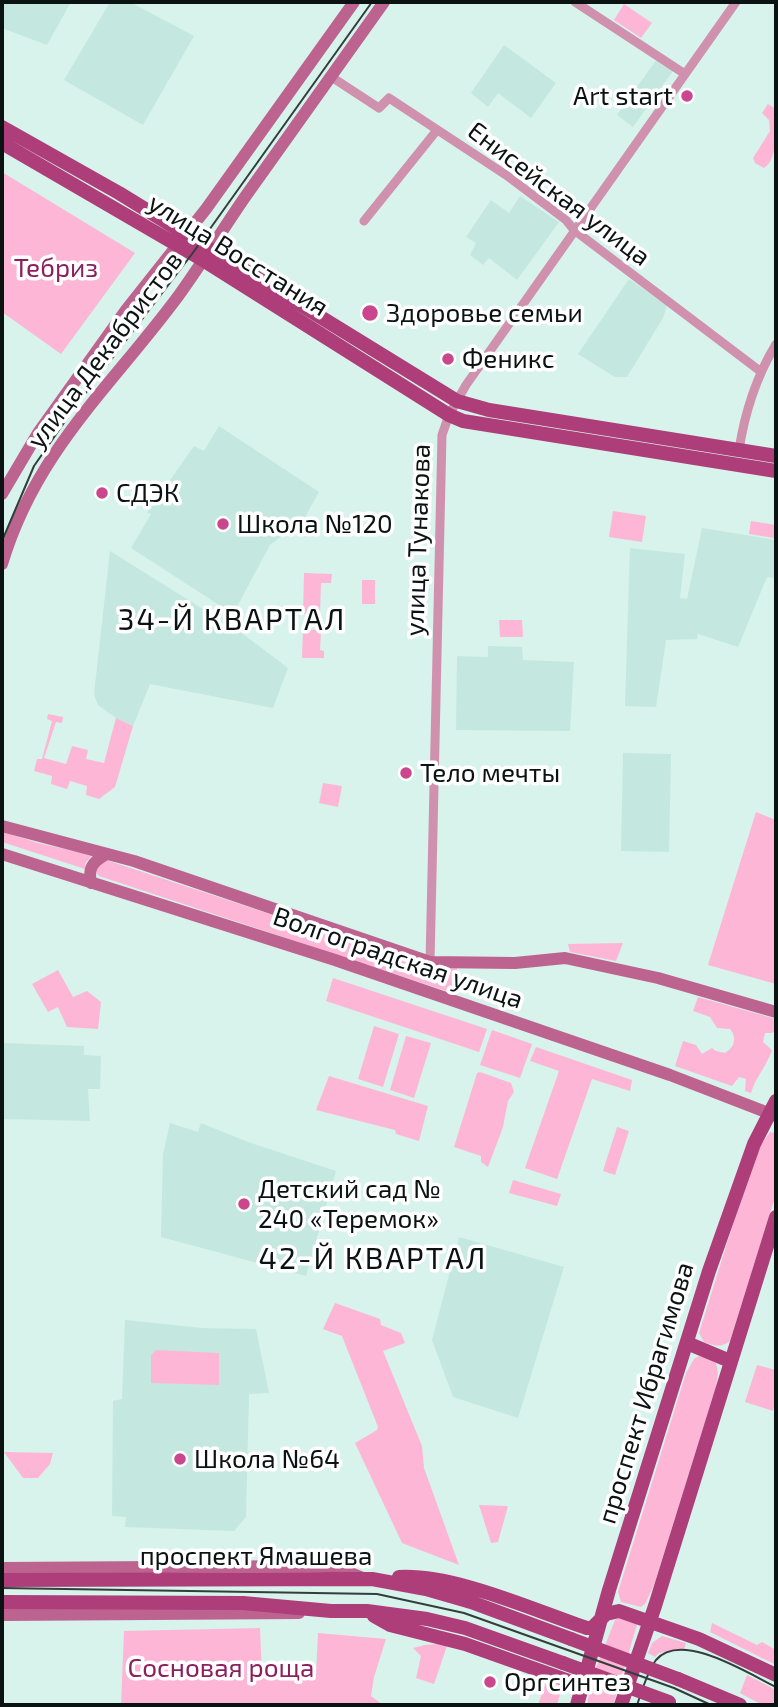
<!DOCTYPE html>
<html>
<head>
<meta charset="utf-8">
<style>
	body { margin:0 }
	#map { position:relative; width:778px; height:1707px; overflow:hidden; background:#d7f3eb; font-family:"Exo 2",sans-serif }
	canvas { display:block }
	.frame { position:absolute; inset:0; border:4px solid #0a1311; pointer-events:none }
</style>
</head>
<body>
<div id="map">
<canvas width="778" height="1707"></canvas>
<div class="frame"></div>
</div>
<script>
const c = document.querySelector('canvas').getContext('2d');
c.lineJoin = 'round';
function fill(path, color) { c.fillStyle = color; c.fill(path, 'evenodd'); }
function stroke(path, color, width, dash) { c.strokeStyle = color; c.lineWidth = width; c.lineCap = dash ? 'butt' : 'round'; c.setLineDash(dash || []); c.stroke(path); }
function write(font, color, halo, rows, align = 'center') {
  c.font = font + ' "Exo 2",sans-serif'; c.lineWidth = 7; c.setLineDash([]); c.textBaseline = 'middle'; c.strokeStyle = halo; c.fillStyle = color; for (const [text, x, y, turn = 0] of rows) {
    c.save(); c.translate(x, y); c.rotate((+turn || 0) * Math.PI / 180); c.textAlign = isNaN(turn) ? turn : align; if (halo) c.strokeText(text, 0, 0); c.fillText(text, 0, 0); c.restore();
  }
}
fill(new Path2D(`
	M2 2H71L47 45 2 28Z
	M110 2H130L194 36 143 125 64 80Z
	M504 45 556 83 531 118 498 93 488 107 471 93Z
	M657 59 673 71 633 127 617 115Z
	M520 196 559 222 517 280 489 258 483 265 470 255 476 243 466 237 491 200 509 213Z
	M629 279 667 305 663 318 627 377H615L578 354Z
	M219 426 319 492 295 535 282 536 270 545 233 614 131 548 151 514 147 513 194 446 204 451Z
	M702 528 776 540V578L767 577 738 647 698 634 697 639 666 640 656 707 625 706 630 548 685 554 680 598 687 599Z
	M110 551 243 634 288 668 273 708 150 684 133 726 116 718 98 705 94 694Z
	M488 646 522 647 523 660 574 662 570 731 456 730 457 656 488 657Z
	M623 753 671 754 669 852 621 851Z
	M3 1043 84 1046V1055L101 1056 100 1089H88L90 1121 2 1119Z
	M170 1123 198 1132 201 1123 248 1142 336 1171 306 1276 161 1237 163 1154Z
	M459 1237 564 1267 518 1418 453 1397 432 1340Z
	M125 1320 202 1328 256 1329 269 1393 249 1394 246 1517 234 1531 125 1527 126 1517 112 1516 113 1401 122 1399Z`), '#c4e8df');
fill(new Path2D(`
	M624 4 652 23 641 38 614 20Z
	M768 104 776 109C776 127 778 160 764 168L755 163 753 158 770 131 769 120 762 113Z
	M2 172 135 253 61 354 2 312Z
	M613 511 646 516 642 542 609 537Z
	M751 521 776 525 774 538 749 534Z
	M304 573 332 574 331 583H321L320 614H303Z
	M362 580H375V604H362Z
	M499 620H522L523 637H500Z
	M303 629 321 630 320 650 324 651V658H302Z
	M48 714 63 717 62 723 56 722 44 758 66 764 72 746 88 750 86 759 104 763 116 718 133 726 115 787 99 799 86 795 87 786 70 781 67 789 51 784 52 776 34 771 37 759H42L52 721 47 719Z
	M323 783 342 786 338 807 319 803Z
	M756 812 776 820V984L708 965Z
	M2 831 38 843 92 855 85 864 88 870 2 842Z
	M106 860 419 963 434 968H457L455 994 99 876 96 872 97 866Z
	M623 943 616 961 570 952 568 944Z
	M58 970 73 997 87 991 101 1002 98 1029 67 1027 58 1007 48 1012 32 984Z
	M333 978 487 1029 479 1052 326 1001Z
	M698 997 776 1019V1030L772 1033H765L763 1042 772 1050C767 1066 756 1076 751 1093L745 1091 746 1079 739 1077 732 1086 675 1066 683 1041 696 1045 702 1054 712 1048 716 1051 725 1053C735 1047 737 1038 730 1029L717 1028 710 1017 693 1011Z
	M374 1026 399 1034 383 1087 358 1079Z
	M492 1030 532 1044 520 1078 480 1065Z
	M406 1036 431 1043 414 1098 390 1090Z
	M536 1047 632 1080 630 1091 592 1079 557 1179 525 1168 559 1071 530 1061Z
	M480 1072 511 1083 514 1092 508 1101 503 1127 488 1167 481 1162V1156L454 1147 477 1073Z
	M329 1076 428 1106 419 1141 396 1134 395 1130 316 1110Z
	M617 1127 629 1131 615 1175 603 1171Z
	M770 1132 776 1133V1194L730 1341C721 1348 714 1346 704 1342L699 1333 748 1176 758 1149Z
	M513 1180 561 1194 557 1206 509 1193Z
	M335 1303 380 1319 381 1325 401 1333 405 1343 383 1351 422 1446 424 1468 459 1565 402 1543 355 1443 377 1430 378 1427 342 1336 323 1329Z
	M156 1350 219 1353V1385L151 1383V1355Z
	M699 1356 705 1357 716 1363 718 1373 716 1387 654 1585 645 1604 641 1607 621 1602 618 1592 686 1373 694 1359Z
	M757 1365 776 1370V1398L773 1411 745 1402Z
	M4 1452 53 1453 50 1464 38 1478H23Z
	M479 1505 508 1506 498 1542 491 1543Z
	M618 1618 633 1621 637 1625 613 1705H587L592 1678 615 1620Z
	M712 1623 757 1645 762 1642 776 1650V1665L710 1632Z
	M260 1628 262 1677 316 1675 318 1633 386 1639 374 1677 371 1696 383 1705H121L124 1631Z
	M662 1636 686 1643 684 1650 659 1653 655 1657 648 1653 652 1643Z
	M448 1643 434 1684 416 1678 421 1656 413 1648 425 1645Z
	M747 1675 776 1690V1705H762L740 1693Z
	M547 1679 562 1687 557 1705H538Z`), '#feb6d7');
stroke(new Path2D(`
	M575 2 685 74
	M330 76 379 108 389 98 506 175 566 220 574 230 760 371
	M364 221 437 130
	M739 450C745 411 756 377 776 344
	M430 962 442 435 449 415 466 385 736 2`), '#cf91ae', 9);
stroke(new Path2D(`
	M2 494 38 433 126 310 206 209 354 2
	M2 564C36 450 112 386 179 295 202 263 223 229 245 197 291 132 338 67 384 2
	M2 826 134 861 430 962 515 963 565 958 658 978 776 1012
	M2 854 335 960 670 1075 776 1116
	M91 883C88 869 92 862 105 855
	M2 1568 317 1566 341 1569 363 1578
	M2 1615 299 1613`), '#bd638f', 12);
stroke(new Path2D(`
	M2 127 119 193 457 401 489 410 776 456
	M2 143 203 260 449 415 463 421 776 471
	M687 1343 730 1361
	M399 1577C455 1574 533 1610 587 1628H592L606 1614 619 1611 699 1639 776 1675
	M2 1580 372 1579 426 1589 471 1602 571 1639
	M2 1602 243 1603 331 1611H367L427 1619 465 1628 563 1663
	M374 1616 390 1625 465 1644 572 1682 581 1692
	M678 1679 740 1705
	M577 1705 609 1590 709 1271 754 1144 776 1101
	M621 1705 655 1606 776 1217`), '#ad3e7a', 14);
stroke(new Path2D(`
	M2 541 34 466 75 407 192 254 372 2
	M2 1588 377 1594 464 1613 674 1688 711 1705
	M637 1705C642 1691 647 1672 656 1660 681 1630 749 1674 776 1687`), '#323e3b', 2);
stroke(new Path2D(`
	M571 1639 678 1679
	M563 1663 669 1702`), '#ad3e7a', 14);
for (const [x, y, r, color] of [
	[687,96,7,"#ca478e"],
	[370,313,9,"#ca478e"],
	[448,359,7,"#ca478e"],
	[102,493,7,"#ca478e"],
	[223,524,7,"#ca478e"],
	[406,773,7,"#ca478e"],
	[244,1204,7,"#ca478e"],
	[180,1459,7,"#ca478e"],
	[490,1682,7,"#ca478e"]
]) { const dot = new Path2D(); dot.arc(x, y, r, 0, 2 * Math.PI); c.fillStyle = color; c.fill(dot); stroke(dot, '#fff', 2.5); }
write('26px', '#0a1311', '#fff', [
	["Art start",673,96,"right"],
	["Здоровье семьи",386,313],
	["Феникс",462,359],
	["СДЭК",116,493],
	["Школа №120",237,524],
	["Тело мечты",420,773],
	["Детский сад №",258,1189],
	["240 «Теремок»",258,1219],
	["Школа №64",194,1459],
	["Оргсинтез",504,1682]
], 'left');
write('26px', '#0a1311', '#fff', [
	["Енисейская улица",559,194,37],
	["улица Восстания",238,255,32],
	["улица Декабристов",105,350,-53],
	["улица Тунакова",418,540,-88],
	["Волгоградская улица",398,958,19],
	["проспект Ибрагимова",646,1393,-73],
	["проспект Ямашева",256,1556]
]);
write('26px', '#8c1f5d', '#fff', [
	["Тебриз",56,268],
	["Сосновая роща",221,1668]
]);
c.letterSpacing = '2px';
write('30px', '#0a1311', '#fff', [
	["34-Й КВАРТАЛ",232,620],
	["42-Й КВАРТАЛ",373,1259]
]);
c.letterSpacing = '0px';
</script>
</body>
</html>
